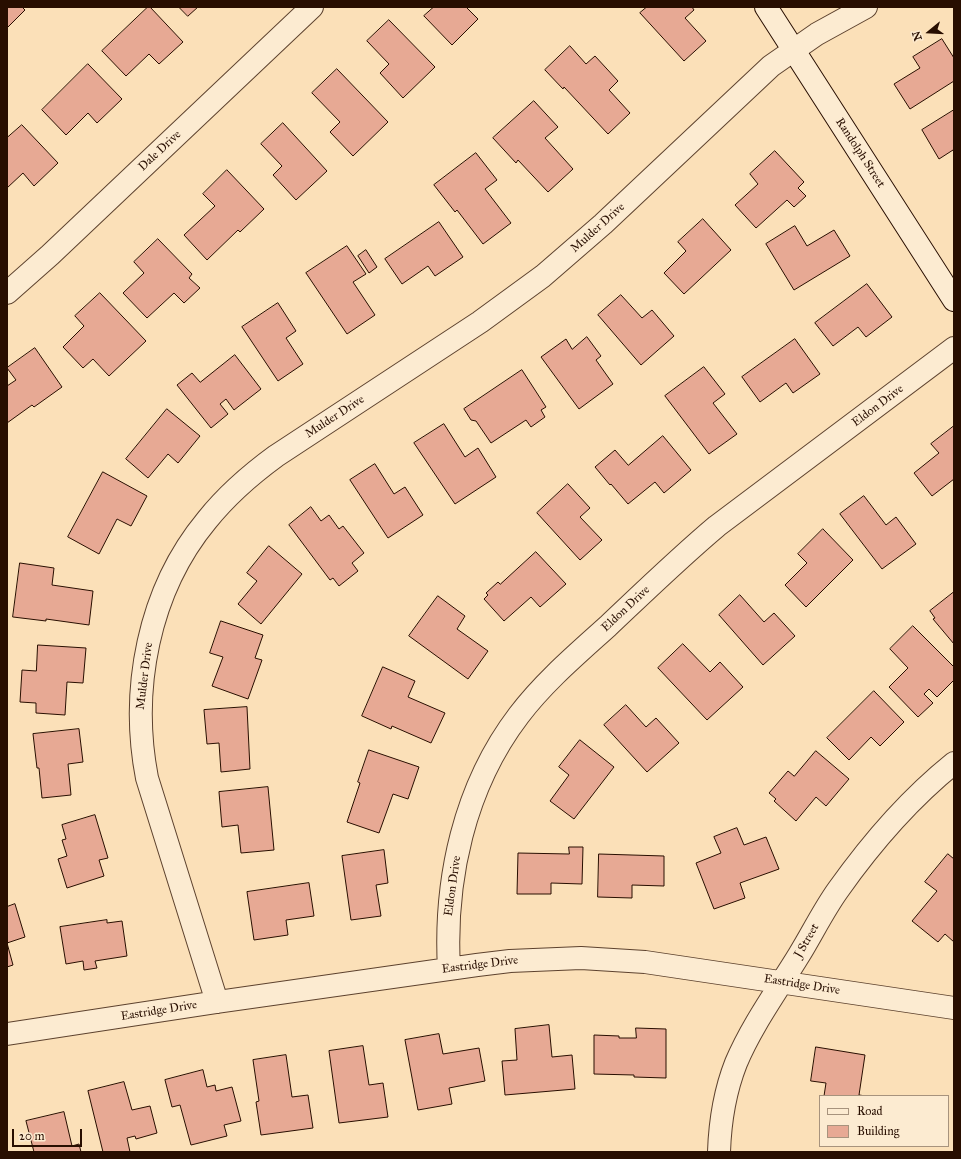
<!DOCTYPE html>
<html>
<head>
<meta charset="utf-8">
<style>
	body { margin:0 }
	#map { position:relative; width:961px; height:1159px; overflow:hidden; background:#fbe0b8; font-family:"IM FELL Great Primer",serif }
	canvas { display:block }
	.frame { position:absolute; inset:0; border:8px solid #280e00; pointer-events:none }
	.legend { position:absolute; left:819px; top:1095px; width:130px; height:52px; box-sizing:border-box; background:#fcebd1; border:1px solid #a7937d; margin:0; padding:5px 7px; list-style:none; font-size:12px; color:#280e00 }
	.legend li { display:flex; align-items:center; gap:8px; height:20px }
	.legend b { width:20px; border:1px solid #a7937d }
	.north { position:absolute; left:909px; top:12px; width:40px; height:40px; -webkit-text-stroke:3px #fcebd1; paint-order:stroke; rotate:252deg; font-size:11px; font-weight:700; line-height:16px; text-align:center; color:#280e00 }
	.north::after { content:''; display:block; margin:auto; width:14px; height:18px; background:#280e00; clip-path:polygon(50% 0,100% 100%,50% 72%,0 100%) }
	.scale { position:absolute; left:12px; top:1129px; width:70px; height:18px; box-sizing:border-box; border:2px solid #280e00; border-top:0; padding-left:5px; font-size:12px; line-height:14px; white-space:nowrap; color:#280e00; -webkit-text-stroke:3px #fcebd1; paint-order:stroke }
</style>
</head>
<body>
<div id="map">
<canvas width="961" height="1159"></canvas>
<div class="frame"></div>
<ul class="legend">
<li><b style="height:5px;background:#fcebd1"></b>Road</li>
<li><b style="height:11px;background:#e7a994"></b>Building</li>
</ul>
<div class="north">N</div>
<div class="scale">20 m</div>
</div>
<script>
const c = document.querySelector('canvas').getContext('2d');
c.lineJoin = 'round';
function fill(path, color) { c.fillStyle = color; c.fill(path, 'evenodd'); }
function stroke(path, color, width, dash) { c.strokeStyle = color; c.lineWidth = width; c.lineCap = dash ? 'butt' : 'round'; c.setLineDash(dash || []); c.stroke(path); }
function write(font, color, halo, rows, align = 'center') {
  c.font = font + ' "IM FELL Great Primer",serif'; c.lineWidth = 3.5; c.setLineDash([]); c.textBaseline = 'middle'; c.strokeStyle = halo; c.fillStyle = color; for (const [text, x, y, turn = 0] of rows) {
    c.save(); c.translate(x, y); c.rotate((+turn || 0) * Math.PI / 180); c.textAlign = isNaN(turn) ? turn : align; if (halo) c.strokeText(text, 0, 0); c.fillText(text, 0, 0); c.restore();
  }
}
const building = new Path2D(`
	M7 7H22L25 10 7 28Z
	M148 7H150L183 42 159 64 149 54 126 76 102 51Z
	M179 7H198L188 16Z
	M434 7H466L478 19 452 45 424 16Z
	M647 7H692L694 10 685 18 706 41 684 61 640 13Z
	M389 20 435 67 403 98 380 73 389 64 367 41Z
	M942 39 954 58V81L910 109 894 84 920 68 913 57Z
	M570 46 586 64 595 56 618 81 609 90 630 113 608 134 564 87 563 89 545 70Z
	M88 64 122 99 97 123 88 113 66 135 42 110Z
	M337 69 388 122 353 156 330 132 340 122 312 93Z
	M534 101 558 127 545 138 573 169 548 192 518 160 516 163 493 138Z
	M954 110V152L953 150 939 159 922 130Z
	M283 123 327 171 296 200 273 175 282 166 261 144Z
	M22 125 58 163 34 186 23 173 7 188V138Z
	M775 151 804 182 798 188 806 196 794 207 787 200 756 228 735 205 758 184 750 174Z
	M476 153 497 180 485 189 511 223 483 244 457 210 455 212 434 185Z
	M227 170 264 209 240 232 238 230 207 260 184 235 215 206 203 194Z
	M703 219 731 250 684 294 664 273 686 251 678 242Z
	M439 222 463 257 435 276 428 266 402 284 385 259Z
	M795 226 807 246 834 230 850 256 794 290 766 244Z
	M158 239 192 274 189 278 200 288 184 303 174 293 147 318 123 293 144 273 134 262Z
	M347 246 366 274 353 282 375 315 347 334 306 273Z
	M366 250 377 267 369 273 358 256Z
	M867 284 892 317 866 337 858 327 833 346 815 323Z
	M100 293 146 341 109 376 93 359 83 368 63 347 84 326 75 316Z
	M621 295 642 318 652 310 674 336 641 365 598 315Z
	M278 303 296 331 286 338 303 364 278 381 242 327Z
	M587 337 601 356 596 360 613 384 579 409 541 357 566 339 572 349Z
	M795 339 820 374 793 393 786 383 760 402 742 377Z
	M35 348 62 387 34 407 32 405 7 423V386L16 380 7 368Z
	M235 355 261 389 234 410 226 399 220 404 228 414 211 428 177 385 192 373 200 382Z
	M704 367 725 394 713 403 737 434 709 454 665 396Z
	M522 370 546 407 541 410 545 417 531 427 526 420 491 443 476 421 471 420 464 409Z
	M167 409 200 436 178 463 168 454 148 478 126 459Z
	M444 424 465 457 478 448 496 477 455 504 414 443Z
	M954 426V479L932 496 914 473 939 453 931 444Z
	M663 436 691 470 664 493 655 482 628 504 611 484 610 485 595 467 615 450 628 465Z
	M375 464 394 494 405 487 423 515 388 538 350 480Z
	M103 472 147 496 131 526 117 519 99 554 68 537Z
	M568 484 590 508 580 517 602 540 580 560 537 513Z
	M864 496 886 525 896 517 916 544 882 569 840 514Z
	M311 507 321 521 329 515 339 529 343 526 364 553 352 563 358 571 339 586 333 578 330 580 289 525Z
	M823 529 853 560 806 607 785 585 807 563 798 554Z
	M269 546 302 574 261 624 238 604 257 581 247 573Z
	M536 552 566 584 540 607 531 597 504 621 484 599 488 595 486 593 498 582 500 584Z
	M20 563 54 568 52 585 93 591 89 625 46 619V621L13 617Z
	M954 592V644L933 619 935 618 930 611Z
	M740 595 764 622 774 613 795 636 763 665 719 615Z
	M438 596 465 616 457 629 488 651 468 679 409 636Z
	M221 621 263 635 255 658 262 660 248 699 212 686 223 657 210 653Z
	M913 626 954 667V680L937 697 929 689 924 694 933 703 918 717 889 687 908 668 890 649Z
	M683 644 710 672 720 662 743 687 707 720 658 668Z
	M38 645 86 648 83 683 67 682 65 715 36 713V703L20 702 22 670 36 671Z
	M383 667 415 681 408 697 445 713 431 743 392 726 391 729 362 716Z
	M874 691 904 722 880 746 871 737 849 760 827 738Z
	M626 705 646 727 656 718 679 743 647 772 604 725Z
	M247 707 250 769 221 772 219 743 207 744 204 710Z
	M79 729 83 762 68 764 71 795 42 798 39 768H37L33 734Z
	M580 740 614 767 574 819 550 801 569 775 559 767Z
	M369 750 419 767 408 799 393 794 379 833 347 822 360 783 358 782Z
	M816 751 849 779 826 806 816 797 796 821 774 801 776 799 769 793 788 771 794 776Z
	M268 787 274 850 241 853 238 825 222 827 219 792Z
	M95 815 108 858 99 860 104 876 67 888 58 859 67 856 62 840 66 839 62 825Z
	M737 828 744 845 766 837 779 869 740 883 745 898 714 909 696 863 721 853 714 837Z
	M569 847H583L582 884 551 883V894H517L518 853 569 854Z
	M384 850 388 883 376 885 381 916 351 920 342 856Z
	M599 854 664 856V886L632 885V898L598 897Z
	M948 854 954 859V942L945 934 938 942 912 921 937 891 925 882Z
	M309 883 314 916 286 920 288 935 254 940 247 892Z
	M15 904 25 937 7 943V907Z
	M107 920V923L122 921 127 956 95 961 97 968 84 970 83 961 66 964 60 927Z
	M7 943 13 965 7 967Z
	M549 1025 552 1057 572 1055 575 1089 505 1095 502 1061 517 1060 515 1029Z
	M636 1028 666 1029V1078L634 1077V1075L594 1074V1035L619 1036V1038H636Z
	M439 1034 443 1054 479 1048 485 1081 449 1088 452 1104 418 1110 405 1040Z
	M363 1046 369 1085 383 1083 388 1117 339 1123 329 1051Z
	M816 1047 865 1055 859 1095 866 1096H824L826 1083 811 1081Z
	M286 1055 292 1097 308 1095 313 1128 261 1135 256 1102 259 1101 253 1060Z
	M203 1070 207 1087 215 1085 216 1091 232 1087 241 1121 224 1125 227 1136 191 1145 180 1105 172 1107 165 1080Z
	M124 1082 132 1110 150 1106 157 1133 136 1139 135 1136 127 1138 130 1152H103L88 1091Z
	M64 1112 72 1146 79 1144 81 1152H34L26 1121Z`);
fill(building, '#e7a994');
stroke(building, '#280e00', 1);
const street = new Path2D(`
	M7 293 50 255 312 7
	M449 969C444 880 464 787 519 715 544 682 577 654 608 626 644 592 679 558 717 526L954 348
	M217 1002 147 778C130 690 148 591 207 520 227 495 250 475 276 456L480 322 543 276 603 224 771 66 817 34 866 7
	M7 1034 217 1002 477 965 510 961 581 958 645 962 954 1008
	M719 1152C720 1122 725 1091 736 1063 752 1025 777 991 799 955 812 934 823 911 838 890 872 842 908 800 954 763`);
const secondary = new Path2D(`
	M766 7 954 300`);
stroke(street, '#5d422e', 24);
stroke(secondary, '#280e00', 24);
stroke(street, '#fcebd1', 22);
stroke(secondary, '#fcebd1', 22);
write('12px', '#280e00', '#fcebd1', [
	["Dale Drive",160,151,-43],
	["Randolph Street",860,153,57],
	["Mulder Drive",598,228,-42],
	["Eldon Drive",878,406,-37],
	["Mulder Drive",335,417,-33],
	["Eldon Drive",626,609,-43],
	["Mulder Drive",145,676,-83],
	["Eldon Drive",453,886,-82],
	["J Street",807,941,-60],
	["Eastridge Drive",480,965,-7],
	["Eastridge Drive",802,985,9],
	["Eastridge Drive",159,1011,-9]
]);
</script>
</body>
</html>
